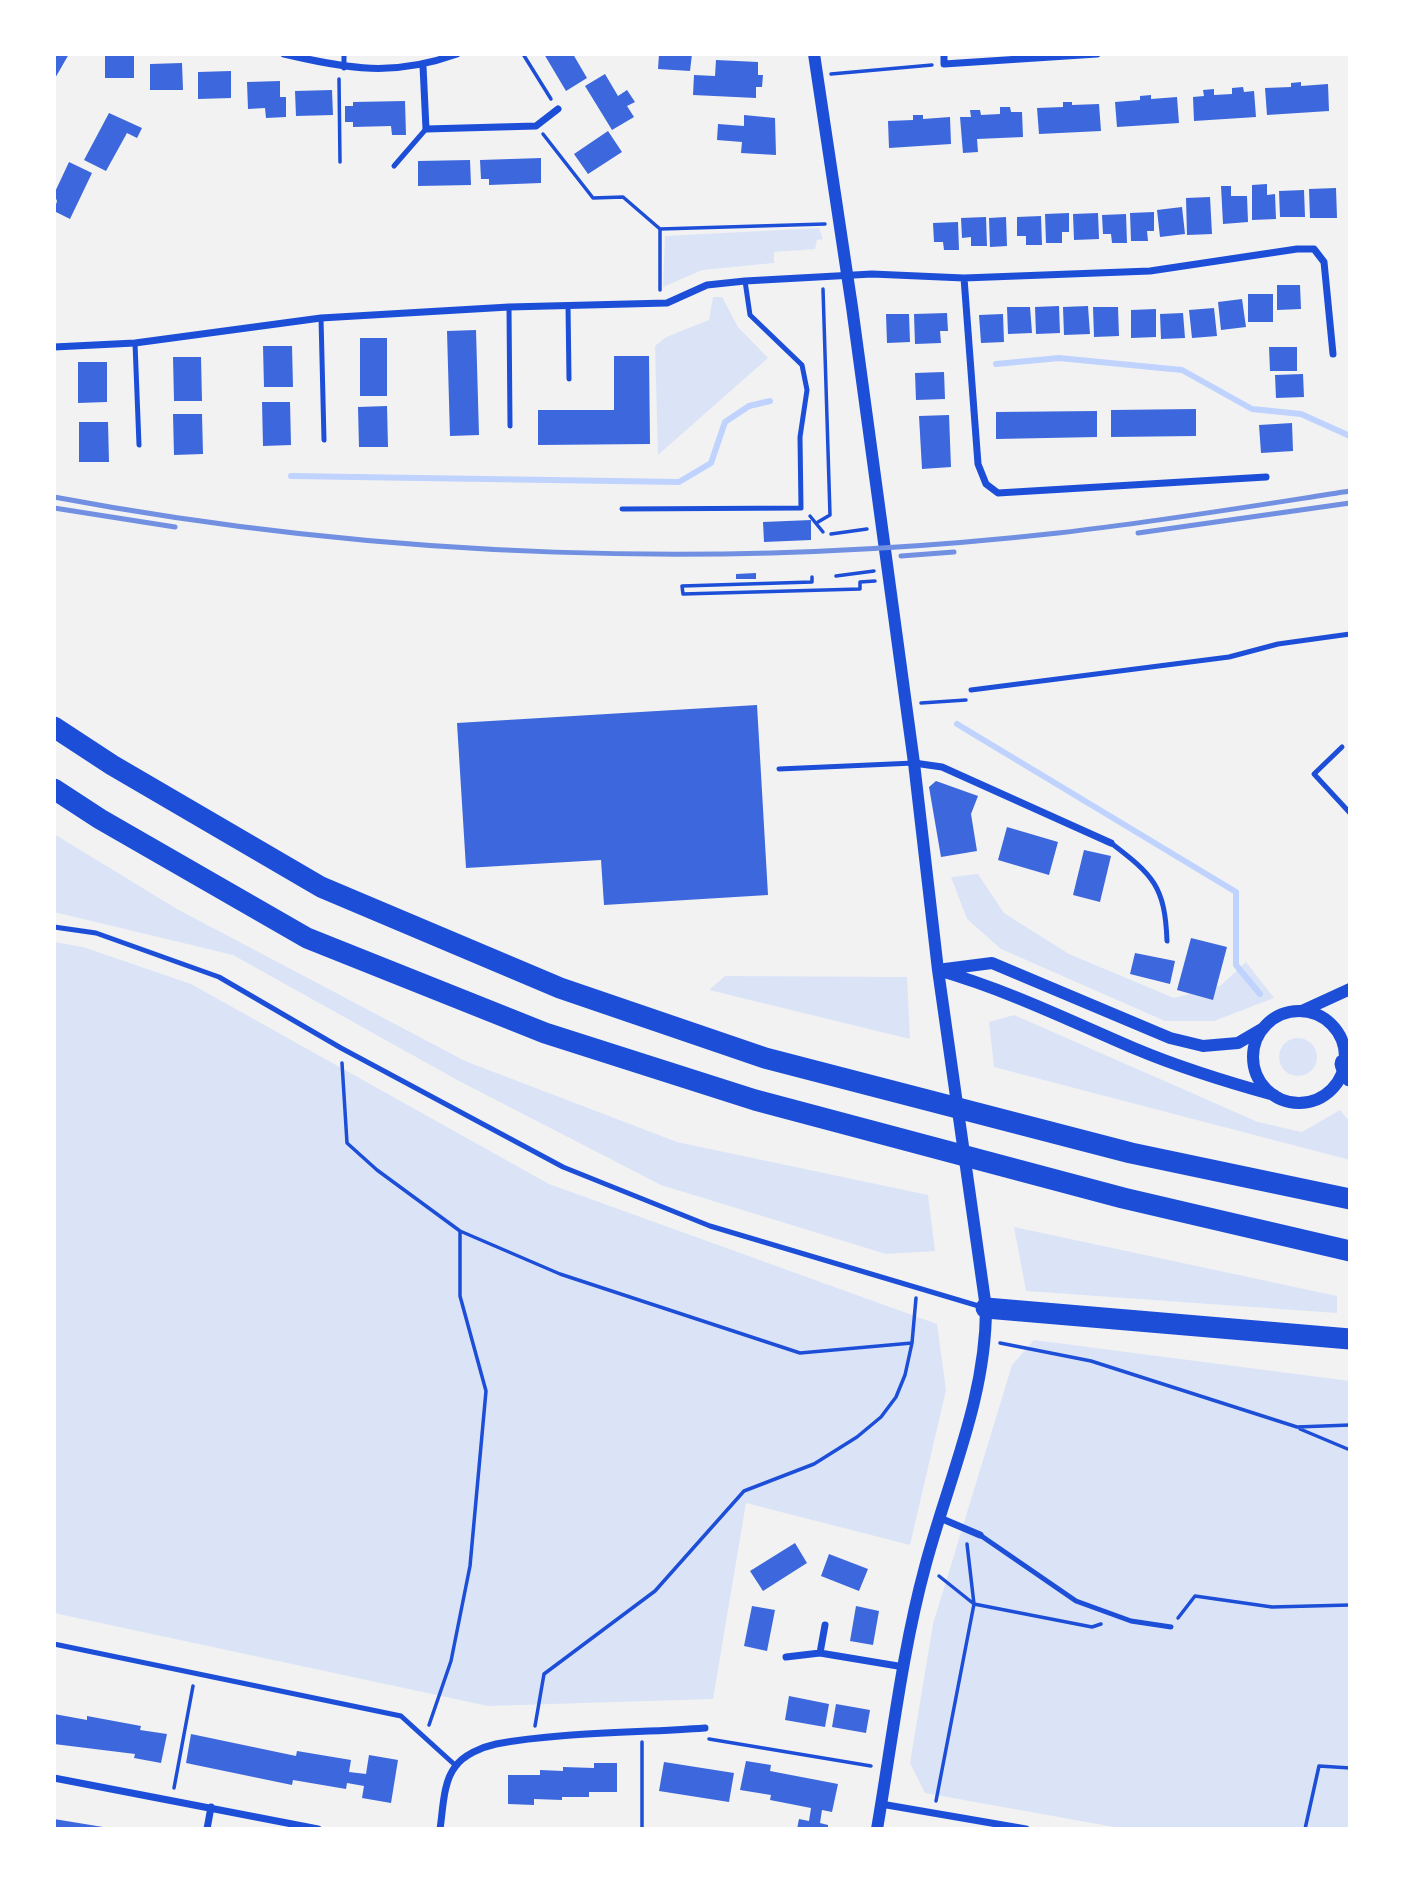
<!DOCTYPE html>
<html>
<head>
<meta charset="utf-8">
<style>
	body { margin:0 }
	#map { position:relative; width:1404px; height:1883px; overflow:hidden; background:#f2f2f2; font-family:"Times New Roman",serif }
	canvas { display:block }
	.frame { position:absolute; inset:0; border:56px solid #fff; pointer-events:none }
</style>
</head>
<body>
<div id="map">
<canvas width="1404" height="1883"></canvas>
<div class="frame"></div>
</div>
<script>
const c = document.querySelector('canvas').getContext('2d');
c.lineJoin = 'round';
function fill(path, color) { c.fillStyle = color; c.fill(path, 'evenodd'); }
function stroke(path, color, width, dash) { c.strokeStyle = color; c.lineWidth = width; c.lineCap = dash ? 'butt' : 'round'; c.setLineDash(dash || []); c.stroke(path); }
fill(new Path2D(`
	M819 228 823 239 817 240 815 249 774 252V263L702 270 663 287 665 236Z
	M713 297H722L738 327 768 358 658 455 655 346 666 337 709 320Z
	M54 834 177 909 465 1061 677 1142 928 1195 935 1251 886 1254 661 1185 459 1081 233 955 54 912Z
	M978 874 1004 913 1069 954 1174 998 1220 986 1246 962 1274 998 1214 1021H1165L1001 949 967 919 951 877Z
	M54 942 83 947 191 984 549 1184 937 1324 946 1390 910 1545 746 1503 713 1699 488 1706 54 1613Z
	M725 976 907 977 910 1039 709 990Z
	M1014 1015 1258 1122 1302 1132 1340 1110 1350 1122V1160L994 1067 989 1022Z
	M1279 1057a19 19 0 1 1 38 0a19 19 0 1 1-38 0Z
	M1014 1227 1337 1296V1313L1026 1291Z
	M1034 1340 1350 1381V1829H1125L925 1793 910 1763 933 1624 1012 1365Z`), '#dbe4f7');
stroke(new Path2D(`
	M996 364 1059 358 1182 370 1252 409 1301 414 1350 436
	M291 476 679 482 711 463 725 422 749 406 770 401
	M957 724 1236 892V965L1260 994`), '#bfd3fe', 6);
fill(new Path2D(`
	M54 54H69L54 80Z
	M105 54H134V78H105Z
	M544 54H573L587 78 566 91Z
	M659 54H692L690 71 658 69Z
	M716 60 758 62V75H763L762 87H756V98L693 95 694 75 715 76Z
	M182 63 183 90H150V64Z
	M231 71V98L198 99V72Z
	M605 74 618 96 627 90 635 102 627 106 634 117 612 130 585 86Z
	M280 81V97H286V117L266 118 265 108 248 109 247 82Z
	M1301 82V86L1328 84 1329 111 1267 115 1265 88 1291 87V83Z
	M1243 87 1244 92 1254 91 1256 117 1194 121 1193 97 1204 96 1203 90 1214 89V95L1232 94V88Z
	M332 90 333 115 296 116 295 91Z
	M1151 95V99L1177 97 1179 123 1117 127 1115 102 1140 100V96Z
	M405 101 406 135H392L391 126 353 127V122H345V106H353V102Z
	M1063 102H1072V105L1099 104 1101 131 1039 134 1037 108 1063 107Z
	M1000 107H1010L1011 112H1022L1023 137 977 139 978 152 963 153 960 117H971L970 110H980L981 115 1000 114Z
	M109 113 142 128 137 138 127 133 106 171 84 160Z
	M744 115 775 118 776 155 741 153 742 142 717 140 718 124 744 126Z
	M913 115H923V119L950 117 951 144 889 148 888 121 913 120Z
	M608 131 622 152 588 174 574 154Z
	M541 158V183L489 185V179H481L480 160Z
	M470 160 471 185 418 186V161Z
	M69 162 92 173 70 219 54 211 57 201 54 194Z
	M1267 184V195L1275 194 1276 219 1252 220V185Z
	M1221 186H1231V196H1247L1248 222 1223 224Z
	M1336 188 1337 218H1310L1309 189Z
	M1304 190 1305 217H1280L1279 191Z
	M1210 197 1212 234 1187 235 1186 198Z
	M1182 207 1185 234 1160 237 1157 210Z
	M1154 212V231H1147L1148 241H1131L1130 213Z
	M1069 213V232H1062V243H1046L1045 214Z
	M1098 213 1099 239 1074 240 1073 214Z
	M1126 214 1127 243H1112L1111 234H1103L1102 215Z
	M1041 216 1042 245H1026V236H1017V217Z
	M986 217 987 246H971V237L962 238 961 218Z
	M1006 217 1007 246 990 247 989 218Z
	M958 222 959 250H944L943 242H934L933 223Z
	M1277 285H1300L1301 309 1277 310Z
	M1248 294H1273V322H1248Z
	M1242 299 1246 327 1221 330 1218 302Z
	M1059 306 1060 333 1036 334 1035 307Z
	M1088 306 1090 334 1064 335 1063 307Z
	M1007 307H1030L1032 333 1008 334Z
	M1093 307H1118L1119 336 1094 337Z
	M1214 308 1217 336 1192 338 1189 310Z
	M1156 309V337L1131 338V310Z
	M947 313 948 331H940L941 343 915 344 914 314Z
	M1183 313 1185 338 1161 339 1160 314Z
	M886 314H909L910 342 887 343Z
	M1003 314 1004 342 981 343 979 315Z
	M476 330 479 435 450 436 447 331Z
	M360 338H387V396H360Z
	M263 346H292L293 387H264Z
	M1269 347H1297V371H1270Z
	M614 356H649L650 444 538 445V410H614Z
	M173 357H201L202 401H174Z
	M78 362H107V402L78 403Z
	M944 372 945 399 916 400 915 373Z
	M1303 374 1304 397 1276 398 1275 375Z
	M262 402H290L291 445 263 446Z
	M387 406 388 447H359L358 407Z
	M1196 409V436L1111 437V410Z
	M1097 411V437L996 439V412Z
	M173 414H202L203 454 174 455Z
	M949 415 951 467 922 469 919 416Z
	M79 422H108L109 462H79Z
	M1292 423 1293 451 1261 453 1259 425Z
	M811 520V540L764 542 763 522Z
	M756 573V579H736V574Z
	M757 705 768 895 604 905 601 860 466 868 457 723Z
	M936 781 978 796 971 814 977 851 941 857 929 787Z
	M1007 827 1058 842 1049 875 998 860Z
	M1084 850 1111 856 1100 902 1073 895Z
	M1191 938 1227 947 1213 1000 1177 990Z
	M1135 953 1175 961 1170 984 1130 974Z
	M795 1543 807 1563 763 1591 750 1571Z
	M829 1554 868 1569 859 1591 821 1576Z
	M752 1606 775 1610 767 1651 744 1646Z
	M856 1606 879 1611 873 1645 850 1641Z
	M789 1696 829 1704 825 1727 785 1720Z
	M836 1704 870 1710 866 1733 832 1727Z
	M54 1714 87 1720V1716L141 1726 140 1730 167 1734 161 1763 134 1758 135 1754 54 1744Z
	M191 1734 296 1756 297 1751 351 1760 349 1772 366 1774 369 1755 398 1760 391 1803 362 1798 364 1786 347 1783 346 1789 293 1780 292 1785 186 1763Z
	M746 1761 771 1765 770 1771 838 1784 832 1812 822 1810 820 1823 828 1825V1829H797L799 1819 809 1821 811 1808 770 1800 771 1795 740 1790Z
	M664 1762 734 1773 729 1802 659 1791Z
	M594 1763H617V1792H589V1797H562V1800L534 1799V1805L508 1804V1775H540V1770L563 1771V1767L594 1768Z
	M54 1819 103 1827V1829H54Z`), '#3d67dc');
stroke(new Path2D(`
	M523 54 551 99
	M831 74 932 65
	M339 79 340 162
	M543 134 593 198 623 197 660 229 825 224
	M660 290V229
	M810 516 823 532
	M818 522 830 515 823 289
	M831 534 867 529
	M836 576 874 571
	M812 577V582L682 586 683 594 860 589V582L875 581
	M921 703 966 700
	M342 1063 347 1143 377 1170 460 1231 560 1274 800 1353 912 1343
	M1000 1343 1091 1361 1297 1427 1350 1425
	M1300 1429 1350 1450
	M939 1576 974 1604 1092 1627 1101 1624
	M1178 1618 1195 1596 1272 1607 1350 1605
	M429 1725 451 1661 470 1566 486 1391 460 1296V1231
	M535 1726 544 1674 655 1591 744 1491 814 1464 857 1437 881 1417 896 1397 905 1375 912 1343 916 1298
	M709 1739 871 1766
	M642 1742V1829
	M174 1788 193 1686
	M936 1801 974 1604 967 1544
	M1305 1829 1319 1766 1350 1768`), '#1d4ed8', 3.5);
stroke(new Path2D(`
	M344 54V68
	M394 166 426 129
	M568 305 569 379
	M509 307 510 426
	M321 318 324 440
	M135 343 139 445
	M622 509 801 508 800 437 807 390 802 365 750 315 745 281
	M971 690 1229 657 1278 644 1350 634
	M1342 747 1314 774 1350 813
	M779 769 914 763
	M1111 843C1153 875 1165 886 1167 941
	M54 927 96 933 219 977 341 1048 563 1167 710 1226 982 1307
	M980 1535 1076 1601 1131 1621 1171 1627
	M54 1644 401 1716 455 1765`), '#1d4ed8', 5);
stroke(new Path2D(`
	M284 54C349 69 393 77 457 54
	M944 54V64L1097 54
	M423 66 426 129 536 126 558 109
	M964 278 978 464 986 484 998 493 1266 477
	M54 347 135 343 321 318 509 307 667 303 707 285 745 281 872 274 964 278 1150 271 1297 249H1314L1324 262 1333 354
	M914 763 942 767 1111 843
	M940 1518 980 1535
	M820 1653 825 1625
	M786 1657 820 1653 904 1667
	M54 1778 318 1829
	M881 1804 1026 1829
	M207 1829 211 1807
	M440 1829C443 1810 443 1782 455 1767 463 1755 482 1747 496 1744 561 1732 638 1733 705 1728`), '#1d4ed8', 7);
stroke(new Path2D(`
	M814 54 852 307 914 763 938 970 986 1308C986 1399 948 1480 925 1567 902 1652 892 1742 877 1829
	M945 969 992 963 1170 1038 1203 1046 1238 1043 1262 1029
	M938 970C1010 991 1068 1020 1136 1049 1181 1068 1227 1082 1274 1095
	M1302 1011 1350 989
	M1253 1057a46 46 0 1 1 92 0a46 46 0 1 1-92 0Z`), '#1d4ed8', 12);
stroke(new Path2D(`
	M54 727 112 765 321 887 560 988 765 1058 1131 1153 1350 1199
	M54 789 100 819 307 938 545 1033 755 1100 1123 1198 1350 1251
	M1345 1064 1350 1076
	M986 1308 1350 1339`), '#1d4ed8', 21);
stroke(new Path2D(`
	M54 497C383 559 726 570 1058 533 1156 522 1253 506 1350 491
	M54 508 175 527
	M1138 533 1350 503
	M901 556 954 552`), '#7290e2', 5);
</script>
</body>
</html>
